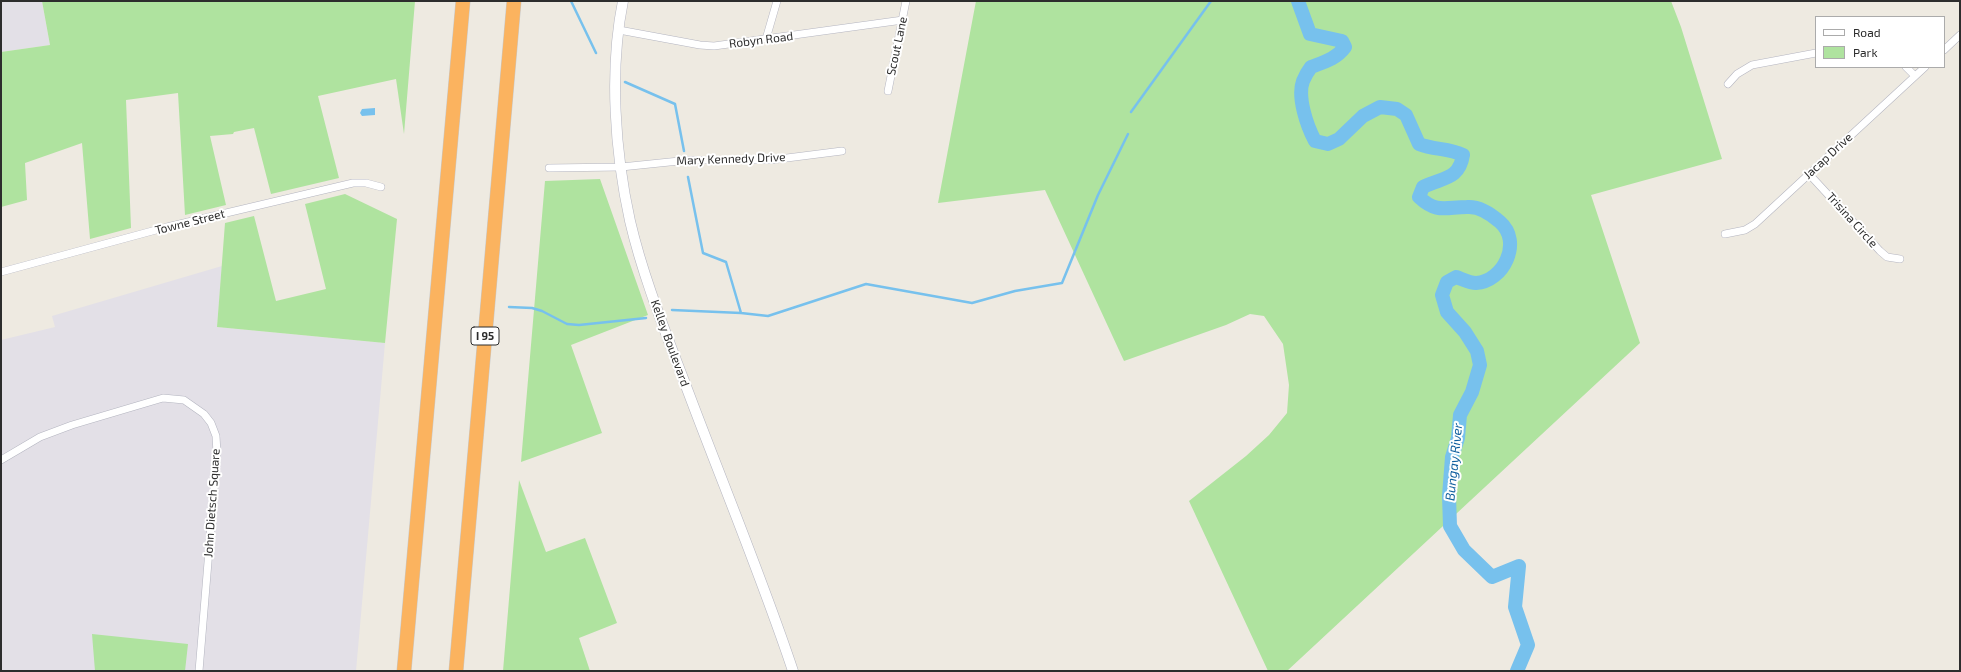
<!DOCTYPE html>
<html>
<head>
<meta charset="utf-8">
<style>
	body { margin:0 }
	#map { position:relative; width:1961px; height:672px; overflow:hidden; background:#eeeae1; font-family:"Exo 2",sans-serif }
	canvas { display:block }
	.frame { position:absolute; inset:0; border:2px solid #2d2d2d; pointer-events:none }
	.legend { position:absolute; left:1815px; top:16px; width:130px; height:52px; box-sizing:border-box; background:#fff; border:1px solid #ababab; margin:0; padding:5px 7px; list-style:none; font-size:12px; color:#2d2d2d }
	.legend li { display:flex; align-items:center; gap:8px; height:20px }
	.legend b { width:20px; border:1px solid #ababab }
</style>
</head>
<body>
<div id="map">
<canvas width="1961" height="672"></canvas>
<div class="frame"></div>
<ul class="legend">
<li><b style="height:5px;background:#fff"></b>Road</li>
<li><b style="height:11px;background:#afe39f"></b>Park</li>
</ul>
</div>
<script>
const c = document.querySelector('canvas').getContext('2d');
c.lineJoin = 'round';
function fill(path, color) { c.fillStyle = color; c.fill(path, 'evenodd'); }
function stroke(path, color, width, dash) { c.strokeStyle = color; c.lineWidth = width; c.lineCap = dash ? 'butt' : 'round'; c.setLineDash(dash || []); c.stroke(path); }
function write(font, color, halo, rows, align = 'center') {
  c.font = font + ' "Exo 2",sans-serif'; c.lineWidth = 4; c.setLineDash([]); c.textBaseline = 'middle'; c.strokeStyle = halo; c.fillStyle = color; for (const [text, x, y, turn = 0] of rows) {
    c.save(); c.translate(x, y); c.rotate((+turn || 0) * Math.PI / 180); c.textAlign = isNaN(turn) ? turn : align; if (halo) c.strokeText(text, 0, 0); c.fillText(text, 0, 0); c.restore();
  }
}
fill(new Path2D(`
	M1 1H42L50 45 1 52Z
	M222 266 217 327 385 343 356 671H1V340L55 327 52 316Z`), '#e3e0e7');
fill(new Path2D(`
	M42 1H415L404 134 396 79 318 96 339 178 271 194 254 128 234 132 233 134 210 136 226 205 185 215 178 93 126 100 131 228 90 239 82 143 25 163 27 200 1 207V52L50 45Z
	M976 1H1671L1681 27 1722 159 1591 195 1640 343 1287 671H1268L1189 501 1246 456 1269 435 1287 413 1289 385 1283 344 1264 316 1250 314 1226 325 1124 361 1045 190 938 203Z
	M600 179 648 315 571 345 602 433 521 462 545 181Z
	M345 194 397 219 385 343 217 327 225 223 254 216 276 301 326 289 305 204Z
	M519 480 546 552 585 538 617 623 579 638 590 671H503Z
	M92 634 188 644 185 671H95Z`), '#afe39f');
fill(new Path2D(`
	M375 108V115L362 116 360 113 362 109Z`), '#77c1ed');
stroke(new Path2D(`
	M571 1 596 53
	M625 82 675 104 684 151
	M1131 112 1211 1
	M688 177 703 253 726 262 741 313 768 316 866 284 972 303 1015 291 1062 283 1098 195 1128 134
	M509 307 532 308 542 311 567 324 579 325 646 318
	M672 310 741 313`), '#77c1ed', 2.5);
stroke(new Path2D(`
	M1298 1 1310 34 1342 41 1345 47C1336 59 1324 62 1311 67 1308 71 1305 76 1303 81 1297 97 1307 126 1315 141L1328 144 1339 139 1363 116 1380 107 1397 109 1406 115 1419 144C1434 150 1449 148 1463 155 1459 180 1443 177 1423 187L1419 197C1437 214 1446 207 1467 207 1479 206 1491 214 1500 222 1523 242 1503 282 1476 283 1470 283 1462 279 1456 277L1447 282 1442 295 1447 312 1465 332 1477 351 1480 365 1472 392 1460 415 1458 438 1452 457 1449 496 1450 526 1464 550 1492 577 1519 566 1515 607 1528 645 1517 671`), '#77c1ed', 14);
const street = new Path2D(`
	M619 30 700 45 714 46 903 20
	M766 39 777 1
	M1944 50 1960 35
	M1906 67 1915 76
	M1728 84 1737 74 1752 65 1816 53
	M888 91 906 1
	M549 168 621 167 689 160H771L842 151
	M1809 174 1880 251 1887 257 1900 259
	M1725 234 1745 230 1755 224 1925 67
	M1 272 167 227 353 183H366L381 187
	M1 460 40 437 72 425 163 398 184 400 204 414 211 423 216 436 217 453 199 671`);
const secondary = new Path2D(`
	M623 1C609 70 615 153 630 221 644 281 668 338 689 394 724 487 762 578 793 671`);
const highway = new Path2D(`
	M404 671 463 1
	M456 671 514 1`);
stroke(street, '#b4b5c0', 8);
stroke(secondary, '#b4b5c0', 11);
stroke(highway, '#c8c8c8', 15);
stroke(street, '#fff', 7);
stroke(secondary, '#fff', 10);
stroke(highway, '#fbb35f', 14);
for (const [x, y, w] of [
	[485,336,28]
]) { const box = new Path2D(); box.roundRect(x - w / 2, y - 9, w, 18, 3); c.fillStyle = '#fff'; c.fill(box); stroke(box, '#2d2d2d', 1); }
write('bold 11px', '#2d2d2d', null, [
	["I 95",485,336]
]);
write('12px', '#2d2d2d', '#fff', [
	["Robyn Road",761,40,-7],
	["Scout Lane",897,46,-78],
	["Jacap Drive",1828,156,-43],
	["Mary Kennedy Drive",731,159,-2],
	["Trisina Circle",1852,220,48],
	["Towne Street",190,222,-14],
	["Kelley Boulevard",670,343,70],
	["John Dietsch Square",212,503,-86]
]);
write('italic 13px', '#105f9e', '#fff', [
	["Bungay River",1454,462,-84]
]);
</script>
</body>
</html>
